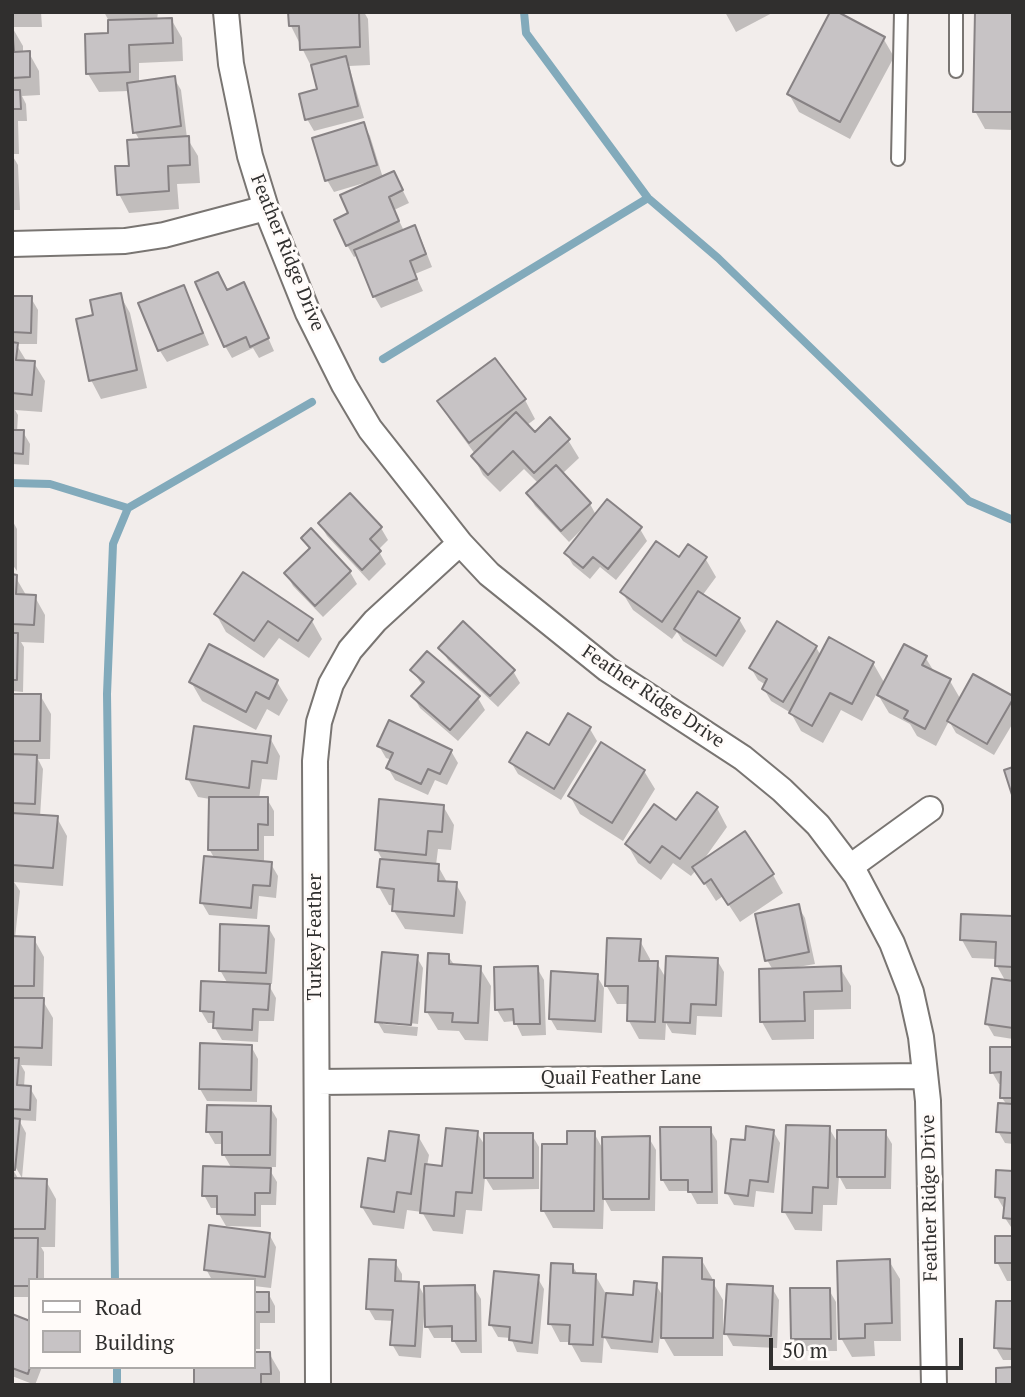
<!DOCTYPE html>
<html>
<head>
<meta charset="utf-8">
<style>
	body { margin:0 }
	#map { position:relative; width:1025px; height:1397px; overflow:hidden; background:#f2edeb; font-family:"PT Serif",serif }
	canvas { display:block }
	.frame { position:absolute; inset:0; border:14px solid #302f2e; pointer-events:none }
	.legend { position:absolute; left:28px; top:1278px; width:228px; height:91px; box-sizing:border-box; background:#fffbf9; border:2px solid #aca9a8; margin:0; padding:9px 12px; list-style:none; font-size:21px; color:#302f2e }
	.legend li { display:flex; align-items:center; gap:14px; height:35px }
	.legend b { width:35px; border:2px solid #aca9a8 }
	.scale { position:absolute; left:769px; top:1338px; width:194px; height:32px; box-sizing:border-box; border:4px solid #302f2e; border-top:0; padding-left:9px; font-size:21px; line-height:24px; white-space:nowrap; color:#302f2e; -webkit-text-stroke:5px #fffbf9; paint-order:stroke }
</style>
</head>
<body>
<div id="map">
<canvas width="1025" height="1397"></canvas>
<div class="frame"></div>
<ul class="legend">
<li><b style="height:9px;background:#fff"></b>Road</li>
<li><b style="height:19px;background:#c7c3c5"></b>Building</li>
</ul>
<div class="scale">50 m</div>
</div>
<script>
const c = document.querySelector('canvas').getContext('2d');
c.lineJoin = 'round';
function fill(path, color) { c.fillStyle = color; c.fill(path, 'evenodd'); }
function stroke(path, color, width, dash) { c.strokeStyle = color; c.lineWidth = width; c.lineCap = dash ? 'butt' : 'round'; c.setLineDash(dash || []); c.stroke(path); }
function write(font, color, halo, rows, align = 'center') {
  c.font = font + ' "PT Serif",serif'; c.lineWidth = 6; c.setLineDash([]); c.textBaseline = 'middle'; c.strokeStyle = halo; c.fillStyle = color; for (const [text, x, y, turn = 0] of rows) {
    c.save(); c.translate(x, y); c.rotate((+turn || 0) * Math.PI / 180); c.textAlign = isNaN(turn) ? turn : align; if (halo) c.strokeText(text, 0, 0); c.fillText(text, 0, 0); c.restore();
  }
}
fill(new Path2D(`
	M12 12H41L42 27H12L23 46V53H29L39 71 40 95 22 96 26 104 27 121H18L19 154H12Z
	M104 12H158L157 20 171 19 182 38 183 61 139 63V83L174 78 181 90 187 138 198 156 200 183 177 184 179 209 129 213 119 194 140 141 135 132 129 91 99 92 88 74 110 35 109 21Z
	M290 12H364L368 19 370 65 349 66 364 118 314 131 307 119 319 91 312 68 291 26Z
	M725 12H774L736 32Z
	M1013 12V130L985 129 975 111Z
	M883 38 894 57 850 139 799 112 789 94Z
	M363 124 370 136 383 178 400 185 409 203 394 210 404 231 414 227 421 239 432 267 415 274 423 291 381 308 374 296 358 255 354 257 347 245 351 214 372 183 371 181 334 192 327 180Z
	M12 155 18 165 20 210H12Z
	M183 287 190 299 209 345 167 362 160 351 141 304Z
	M227 292 250 297 274 351 259 358 253 348 232 358 225 346Z
	M120 295 130 313 147 388 101 399 91 380 95 316Z
	M12 298H31L38 310 37 344H16L27 362 34 363 45 381 42 412 15 410 18 415 17 432H23L30 444 29 465 12 464Z
	M495 360 525 400 535 419 527 425 535 434 568 440 579 458 562 474 590 504 596 515 640 529 647 541 616 580 600 567 590 579 573 565 566 553 586 529 584 527 569 542 535 506 528 494 539 484 524 469 500 492 483 475 473 456 475 454 450 420 439 402Z
	M350 495 381 528 388 540 378 550 386 564 369 581 327 536 320 524Z
	M12 520 17 529V571L12 564Z
	M311 531 350 572 357 584 323 617 293 586 286 573 310 550 303 538Z
	M705 558 716 577 702 596 739 619 746 631 723 667 683 641 677 632 672 639 633 610 622 592 679 560Z
	M12 571 26 595 35 597 45 615 44 643 21 642 24 647 23 692 12 691Z
	M216 614 312 621 322 639 309 658 279 638 264 658 226 632Z
	M816 647 821 656 873 663 885 684 925 657 935 673 950 681 961 700 1013 698V723L994 755 956 733 949 721 936 746 917 736 910 724 889 713 877 693 862 721 841 710 823 743 801 731 791 713 771 701 764 689 766 685 758 680 751 668Z
	M441 648 513 671 520 683 498 707 448 660Z
	M412 670 478 698 485 710 458 741 420 708 413 696 423 686Z
	M191 682H277L288 700 279 716 267 709 256 730 202 701Z
	M12 695H40L51 714 50 759H38L43 769 40 817 57 818 67 836 63 886 14 882 20 891 15 938 34 939 44 957 43 1001 53 1018 52 1066 21 1065 25 1072 24 1087 30 1088 37 1100 36 1121 19 1120 26 1133 22 1178 12 1161Z
	M590 729 597 741 561 800 518 774 511 762Z
	M270 738 280 756 277 780 262 779 259 799H267L274 811V836H264V863L271 864 278 876 276 898 259 896 257 919 209 915 202 903 215 859 209 849 210 799 198 797 188 779Z
	M379 746 451 751 458 763 447 785 435 780 428 795 395 780 388 768 392 760 386 758Z
	M644 771 655 789 623 841 580 814 570 796Z
	M443 806 454 825 451 850 438 849 436 865 438 866 448 884H456L466 902 463 934 405 929 394 911 395 906 389 905 379 887 382 859 377 850Z
	M717 808 727 827 702 862 773 875 783 893 740 922 723 896 716 901 696 870 691 876 673 863 661 880 638 863 627 844 676 822Z
	M798 906 805 918 815 964 798 967 799 969 840 968 851 986V1009L814 1010V1039L772 1040 762 1022 773 970 767 960Z
	M1013 918V1039L994 1036 987 1024 1006 982 997 966V959L972 958 962 940Z
	M268 927 275 939 272 984H268L276 998 274 1021H259L258 1042 222 1040 215 1028V1023H208L201 1011 228 984 220 970Z
	M640 941 650 959V963H657L667 980 717 960 724 972 722 1017 697 1016 696 1035 672 1033 666 1023 665 1040 639 1039 629 1021V1004H617L606 985Z
	M416 956 423 968 418 1024 383 1020V1024L418 1027 417 1036 384 1033 377 1021Z
	M448 956 455 966 480 968 491 986 488 1041 465 1040 459 1031 438 1030 427 1012Z
	M537 968 544 980 546 1035 522 1036 515 1021 504 1022 497 1010Z
	M597 976 604 988 602 1033 557 1030 550 1018Z
	M251 1046 258 1059 257 1102 207 1101 200 1089Z
	M1013 1049V1144L1005 1143 998 1131 1007 1105 1002 1098V1084H999L992 1072Z
	M270 1107 277 1119 276 1167H268L277 1182 276 1205H261V1227L226 1226 219 1214V1208H211L204 1195 232 1169 224 1155V1144H215L208 1132Z
	M829 1128 839 1145 885 1132 892 1144 891 1189H846L839 1176 837 1205H823L822 1231 795 1230 784 1211Z
	M710 1129 717 1141 718 1204H697L690 1191H669L662 1179Z
	M773 1131 780 1143 774 1193 756 1191 754 1207 734 1205 727 1193 746 1142Z
	M477 1133 486 1147 532 1135 539 1147V1189L493 1190 485 1177 482 1211 466 1210 463 1234 433 1231 422 1212 407 1210 404 1229 373 1225 362 1207 386 1163 418 1136 429 1155 427 1166 444 1167Z
	M594 1133 604 1151 649 1138 656 1150 655 1211H611L604 1198 603 1229 553 1228 543 1210 569 1146Z
	M12 1168 19 1180 46 1181 56 1199 55 1247H41L44 1252V1280H30V1297H12Z
	M1013 1173V1230L1005 1218 1006 1209H1004L997 1197Z
	M269 1234 276 1247 271 1288 254 1286V1280H212L206 1269Z
	M1013 1237V1281H1007L997 1262Z
	M701 1259 712 1278V1281L723 1300V1356H674L663 1337V1327H661L658 1353 611 1349 604 1336 602 1363 581 1362 570 1342H560L550 1323 572 1265 578 1275H595L606 1294 635 1297 656 1285 664 1298Z
	M889 1261 900 1279 901 1341H874L875 1356 852 1357 841 1338Z
	M395 1262 402 1274V1283L418 1284 426 1299 474 1287 481 1299 482 1353H461L454 1341V1338H434L427 1326V1316H424L421 1358 399 1356 392 1344 394 1321 375 1320 368 1308Z
	M537 1277 544 1289 538 1354 517 1352 511 1338 498 1337 491 1325Z
	M772 1288 779 1300 777 1348 733 1346 724 1330H726Z
	M829 1290 836 1302 837 1351H800L793 1339Z
	M254 1293H268L275 1306V1323H260V1349H254Z
	M1013 1303V1360H1003L996 1348Z
	M12 1316 30 1367H42L35 1385 12 1376Z
	M254 1353H269L280 1372V1385H195L254 1367Z`), '#0003');
stroke(new Path2D(`
	M524 12 526 33 648 198 718 258 969 501 1013 520
	M383 359 648 198
	M12 483 50 484 128 508
	M115 1280 107 694 113 544 128 508 312 402
	M117 1367V1385`), '#82aabb', 8);
const building = new Path2D(`
	M288 12H359L360 47 300 50 299 26H289Z
	M830 12H838L885 37 840 122 787 94Z
	M975 12H1013V112H973Z
	M172 18 173 43 129 45 130 72 86 74 85 34 108 33V20Z
	M12 26 14 52 30 51V77L12 78Z
	M346 56 358 106 305 120 299 94 317 89 311 65Z
	M175 76 181 126 133 133 127 83Z
	M12 90H20L21 109H12Z
	M364 122 377 165 325 181 312 138Z
	M189 136 190 165 168 166 169 191 117 195 115 166H129L127 140Z
	M394 171 403 190 389 197 399 221 346 246 334 220 348 213 340 195Z
	M415 225 426 254 410 261 417 279 373 297 354 250Z
	M218 272 227 290 244 282 269 338 250 347 246 337 224 347 195 282Z
	M184 285 203 333 158 351 138 303Z
	M121 293 137 370 89 381 76 319 93 315 90 300Z
	M12 296H32L31 333 12 332Z
	M12 342 18 343 16 360 35 361 32 395 12 393Z
	M495 358 526 399 469 443 437 401Z
	M516 412 535 432 550 417 570 439 534 473 513 451 488 475 471 456Z
	M12 430H24L23 454 12 453Z
	M556 465 591 503 561 531 526 493Z
	M350 493 382 527 370 539 381 551 362 570 318 523Z
	M607 499 642 527 608 569 593 557 583 568 564 553Z
	M311 528 351 571 315 606 284 573 310 548 301 538Z
	M656 541 679 557 688 544 707 557 662 622 620 592Z
	M243 572 313 619 298 641 268 621 254 641 214 614Z
	M12 574 17 575 16 594 36 595 34 625 12 624Z
	M698 591 740 618 716 656 674 629Z
	M463 621 515 670 490 696 438 648Z
	M777 621 817 646 783 702 762 689 767 679 749 668Z
	M12 633H18L17 680H12Z
	M829 637 874 662 852 704 830 693 812 726 789 713Z
	M209 644 278 680 269 699 256 692 246 712 189 682Z
	M904 644 927 656 922 665 951 679 925 729 904 718 908 711 877 695Z
	M427 651 480 696 450 730 411 696 424 682 410 670Z
	M973 674 1013 696V699L987 744 947 721Z
	M12 694H41L40 741H12Z
	M568 713 591 727 554 789 509 762 527 732 549 745Z
	M389 720 452 750 440 774 428 769 421 784 386 768 393 753 377 746Z
	M194 726 271 736 267 763 252 761 249 788 186 779Z
	M601 742 645 770 612 823 568 796Z
	M12 754 37 755 35 804 12 803Z
	M1013 767V798L1004 770Z
	M697 792 718 807 680 859 662 846 650 863 625 844 654 804 676 820Z
	M209 797H268V825L258 824V850H208Z
	M379 799 444 805 442 832 428 831 426 855 375 850Z
	M12 813 58 816 53 868 12 865Z
	M745 831 774 874 728 905 711 879 704 884 692 867Z
	M204 856 272 862 270 886 253 885 251 908 200 903Z
	M380 859 439 864 438 881 457 882 454 916 392 911 394 889 377 887Z
	M799 904 809 952 765 961 755 914Z
	M961 914 1013 916V967L995 966 996 942 960 940Z
	M220 924 269 926 266 973 219 971Z
	M12 936 35 937 34 986H12Z
	M607 938 641 939 639 961H658L655 1022 627 1021 628 986H605Z
	M382 952 418 955 411 1025 375 1022Z
	M428 953 449 954V964L481 966 478 1023 452 1022 453 1013 425 1012Z
	M666 956 718 958 716 1005 691 1004 690 1023 663 1022Z
	M538 966 540 1024H514L513 1009 495 1010 494 967Z
	M841 966 842 991 804 992 805 1021 760 1022 759 969Z
	M551 971 598 974 595 1021 549 1019Z
	M992 978 1013 981V1028L985 1024Z
	M201 981 270 984 268 1010 253 1009 252 1030 213 1028 214 1012 200 1011Z
	M12 998H44L42 1048 12 1047Z
	M200 1043 252 1045 251 1090 199 1089Z
	M990 1047H1013V1098H1000L1001 1072 990 1073Z
	M12 1058H19L17 1085 31 1086 30 1110 12 1109Z
	M998 1103 1013 1104V1133L996 1132Z
	M207 1105 271 1106 270 1155H222V1132H206Z
	M12 1118 20 1119 15 1170H12Z
	M786 1125 830 1126 828 1188 813 1187 812 1213 782 1212Z
	M746 1126 774 1130 768 1182 750 1180 748 1196 725 1193 731 1139 745 1140Z
	M660 1127H711L712 1192H688V1180H661Z
	M446 1128 478 1131 472 1193 456 1192 454 1216 420 1213 425 1164 442 1166Z
	M837 1130H886L885 1177H837Z
	M389 1131 419 1135 411 1194 397 1192 394 1212 361 1207 368 1158 385 1161Z
	M567 1131H595L594 1211H541L542 1144H567Z
	M484 1133H533V1178H484Z
	M650 1136 649 1199H603L602 1137Z
	M203 1166 271 1168 270 1193H255V1215L217 1214V1196H202Z
	M996 1170 1013 1171V1219L1003 1218 1005 1198 995 1197Z
	M12 1178 47 1179 45 1229H12Z
	M209 1225 270 1233 265 1277 204 1270Z
	M995 1236H1013V1289L1012 1263H995Z
	M12 1238H38L37 1280H30V1286H12Z
	M663 1257 702 1258V1279L714 1280 713 1338H661Z
	M369 1259 396 1260 395 1281 419 1282 415 1346 390 1345 393 1310 366 1309Z
	M890 1259 892 1323 865 1324V1338L839 1339 837 1261Z
	M551 1263 573 1264V1273L596 1274 593 1345 569 1344 570 1325 548 1324Z
	M494 1271 539 1275 532 1343 509 1340 510 1327 489 1325Z
	M634 1281 657 1283 652 1342 602 1337 606 1293 633 1295Z
	M727 1284 773 1286 771 1336 724 1334Z
	M475 1285 476 1341H452V1326L425 1327 424 1286Z
	M790 1288H830L831 1339H791Z
	M254 1292H269V1312H254V1337Z
	M996 1301H1013V1349L994 1348Z
	M12 1314 30 1321V1367L28 1374 12 1368Z
	M254 1352H270L271 1374H261V1385H194V1367H254Z
	M1013 1367V1385H996V1368Z`);
fill(building, '#c7c3c5');
stroke(building, '#878284', 2);
const service = new Path2D(`
	M956 12V71
	M898 159 901 12`);
const minor = new Path2D(`
	M226 12 231 64 250 156 266 208 308 313 344 385 370 429 460 543 489 574 607 669 743 758 782 790 818 825 856 875 892 943 911 992 921 1037 928 1101 934 1385
	M12 244 125 241 164 235 266 208
	M850 867 930 809
	M317 1082 925 1076
	M318 1385 315 761 319 722 331 684 350 650 375 621 460 543`);
stroke(service, '#797572', 16);
stroke(minor, '#797572', 28);
stroke(service, '#fff', 12);
stroke(minor, '#fff', 24);
write('19px', '#302f2e', '#fffbf9', [
	["Feather Ridge Drive",287,253,68],
	["Feather Ridge Drive",653,697,34],
	["Turkey Feather",316,937,-90],
	["Quail Feather Lane",621,1079],
	["Feather Ridge Drive",930,1198,-91]
]);
</script>
</body>
</html>
